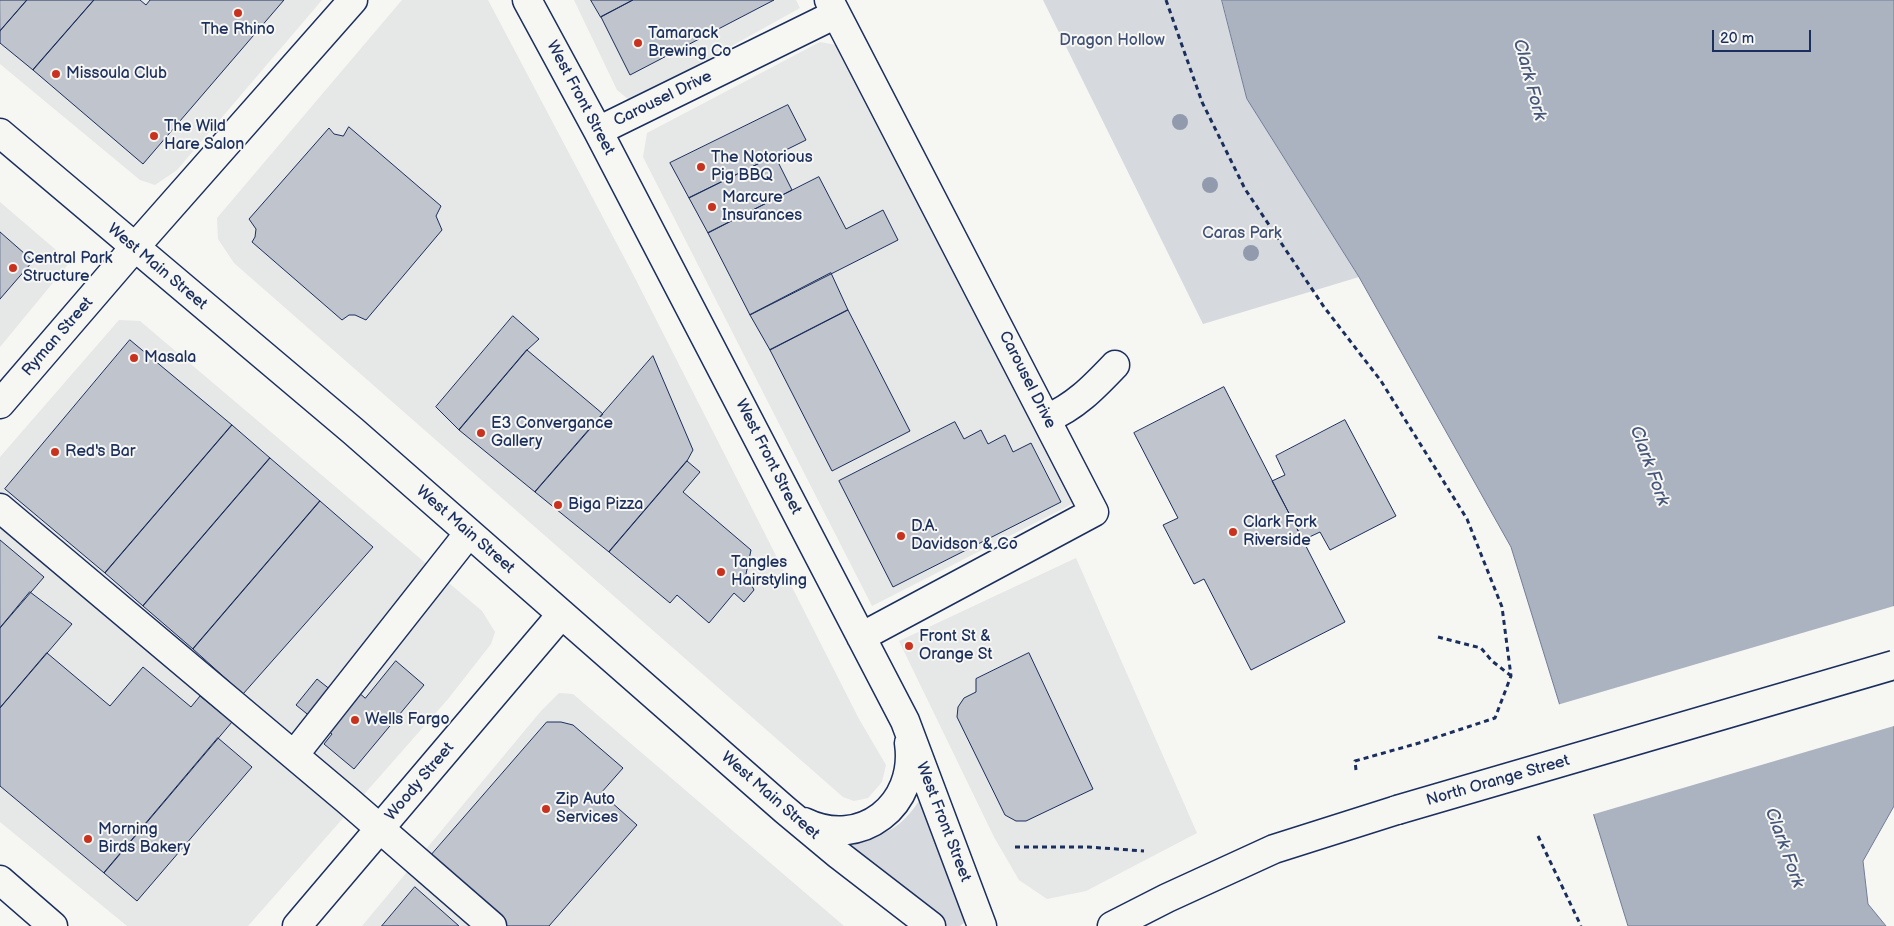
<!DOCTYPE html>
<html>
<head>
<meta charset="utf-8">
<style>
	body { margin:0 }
	#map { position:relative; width:1894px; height:926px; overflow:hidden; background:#f6f6f2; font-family:"Balsamiq Sans",sans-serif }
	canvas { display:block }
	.scale { position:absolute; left:1712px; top:30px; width:99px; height:22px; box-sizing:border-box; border:2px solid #1b2f5e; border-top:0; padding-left:6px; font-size:15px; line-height:18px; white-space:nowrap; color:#1b2f5e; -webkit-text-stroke:4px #f6f6f2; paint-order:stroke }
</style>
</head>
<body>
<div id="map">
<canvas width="1894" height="926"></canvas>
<div class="scale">20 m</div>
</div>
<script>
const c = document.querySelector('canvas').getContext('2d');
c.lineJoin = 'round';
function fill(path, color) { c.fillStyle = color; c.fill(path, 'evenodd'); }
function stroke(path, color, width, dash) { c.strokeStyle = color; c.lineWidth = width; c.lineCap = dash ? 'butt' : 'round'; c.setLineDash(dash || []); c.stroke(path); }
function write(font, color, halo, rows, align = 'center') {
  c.font = font + ' "Balsamiq Sans",sans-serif'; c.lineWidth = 4; c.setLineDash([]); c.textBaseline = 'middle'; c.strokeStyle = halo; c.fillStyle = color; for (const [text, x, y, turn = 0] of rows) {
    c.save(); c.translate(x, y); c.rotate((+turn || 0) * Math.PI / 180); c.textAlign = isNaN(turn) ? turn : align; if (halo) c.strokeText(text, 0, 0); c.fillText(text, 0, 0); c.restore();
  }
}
fill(new Path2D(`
	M0 0H322L177 170 155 185 140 180 0 64Z
	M402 0H488L635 278 859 719 886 765 882 782 868 798 854 801 843 797 234 263 218 239 217 218Z
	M574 0H796L800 8 638 98 628 99 617 90Z
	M820 42 836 45 860 78 1076 502 872 606 643 157 647 133Z
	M0 202 70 262 0 347Z
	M119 320 140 321 482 611 495 632 491 644 448 699 248 926H127L0 822V457Z
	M1076 558 1197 833 1086 891 1047 899 1019 880 994 837 899 641Z
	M559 693 573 694 844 926H362L541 711Z`), '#e6e7e7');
fill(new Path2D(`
	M1043 0H1222L1247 99 1359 277 1203 324Z
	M919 801H925L969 919 960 926H940L832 838C875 837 893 839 919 801Z`), '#d6d9dd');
const water = new Path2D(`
	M1222 0H1894V806L1863 861 1868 904 1886 926H1628L1511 547 1359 277 1247 99Z`);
fill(water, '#abb2c0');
stroke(water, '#717e99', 1);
fill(new Path2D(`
	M1894 606V726L1591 815 1557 705Z`), '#f6f6f2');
const building = new Path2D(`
	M0 0H27L0 31Z
	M27 0H94L33 70 0 43V31Z
	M94 0H140L146 5 150 0H284L143 164 33 70Z
	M591 0H633L601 17Z
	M633 0H774L630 75 601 17Z
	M788 105 806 140 689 198 670 163Z
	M349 127 441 206 436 216 442 230 366 320 355 315H349L342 320 252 242 255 237 256 229 249 219 329 128 334 134 343 136Z
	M775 156 792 190 708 233 689 198Z
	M819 177 846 229 883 210 898 240 750 315 708 233Z
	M0 232 33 261 0 299Z
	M831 273 848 310 770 350 750 315Z
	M848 310 910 431 832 471 770 350Z
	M513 316 539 339 527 350 459 430 436 407Z
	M130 340 232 425 105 573 5 489Z
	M527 350 603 414 535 492 459 430Z
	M653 356 693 450 687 461 609 552 535 492Z
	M1224 387 1345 622 1251 670 1204 579 1194 584 1163 525 1178 518 1134 433Z
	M1345 420 1396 516 1330 550 1320 532 1303 540 1272 481 1285 475 1276 456Z
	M955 422 964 439 981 430 988 444 1005 435 1013 452 1031 443 1061 502 893 587 839 481Z
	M232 425 270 458 143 606 105 573Z
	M270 458 320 501 193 649 143 606Z
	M687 461 700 472 683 492 751 550 746 574 754 590 744 602 734 593 709 623 677 595 670 603 609 552Z
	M320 501 373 547 243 694 193 649Z
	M0 540 44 577 0 628Z
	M30 592 72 624 0 708V628Z
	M47 653 110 706 143 667 191 707 200 696 232 722 104 873 0 786V708Z
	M1029 653 1093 789 1026 821H1016L1005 815 957 717 958 707 964 698 976 692V679Z
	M396 661 424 685 354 769 324 744 332 734 296 705 317 679 341 698 351 686 365 698Z
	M547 722H561L573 725 623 768 601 793 637 825 549 926H502L427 860Z
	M218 738 252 767 137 901 104 873Z
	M415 887 459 926H382Z`);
fill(building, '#c0c4cd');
stroke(building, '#1b2f5e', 1);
const minor = new Path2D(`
	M527 0 598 131 905 721 982 926
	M829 0 1094 512 861 637
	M598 131 836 14
	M0 133 353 431 785 810 839 855 931 926
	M0 404 135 247 353 0
	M1046 419C1075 407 1094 387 1115 365
	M0 508 347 800 492 926
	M294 755 469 533
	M804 822C861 850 918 805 909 743
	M297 926 561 615`);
const major = new Path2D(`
	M0 880 53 926
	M1112 926 1167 898 1274 849 1397 810`);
stroke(minor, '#1b2f5e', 31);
stroke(major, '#1b2f5e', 31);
stroke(new Path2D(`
	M1166 0 1202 102 1245 189 1324 307 1381 381 1467 519 1502 607 1511 676 1495 718 1419 743 1355 761 1356 770
	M1438 637 1481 648 1492 661 1510 675
	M1538 836 1581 926
	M1015 847H1088L1144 851`), '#1b2f5e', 3, [5, 4]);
stroke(minor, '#f6f6f2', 28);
stroke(major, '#f6f6f2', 28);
const majorBridge = new Path2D(`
	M1397 810 1894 665`);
stroke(majorBridge, '#1b2f5e', 31, []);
stroke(majorBridge, '#f6f6f2', 28);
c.fillStyle = '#929bae';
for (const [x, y] of [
	[1180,122],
	[1210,185],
	[1251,253]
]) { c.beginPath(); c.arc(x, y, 8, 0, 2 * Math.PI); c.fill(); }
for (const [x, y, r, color] of [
	[238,13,5,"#c8321e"],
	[638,43,5,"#c8321e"],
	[56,74,5,"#c8321e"],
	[154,136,5,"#c8321e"],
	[701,167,5,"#c8321e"],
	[712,207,5,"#c8321e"],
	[13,268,5,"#c8321e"],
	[134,358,5,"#c8321e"],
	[481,433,5,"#c8321e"],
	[55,452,5,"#c8321e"],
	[558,505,5,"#c8321e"],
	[1233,532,5,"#c8321e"],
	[901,536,5,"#c8321e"],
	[721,572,5,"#c8321e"],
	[909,646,5,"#c8321e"],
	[355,720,5,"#c8321e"],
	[546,809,5,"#c8321e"],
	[88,839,5,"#c8321e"]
]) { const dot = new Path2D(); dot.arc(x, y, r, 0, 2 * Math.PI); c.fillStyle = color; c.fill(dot); stroke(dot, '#f6f6f2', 2); }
write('16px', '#1b2f5e', '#f6f6f2', [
	["The Rhino",238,30,"center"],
	["Tamarack",648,34],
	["Brewing Co",648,52],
	["Missoula Club",66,74],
	["The Wild",164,127],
	["Hare Salon",164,145],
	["The Notorious",711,158],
	["Pig BBQ",711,176],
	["Marcure",722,198],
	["Insurances",722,216],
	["Central Park",23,259],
	["Structure",23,277],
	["Masala",144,358],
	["E3 Convergance",491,424],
	["Gallery",491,442],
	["Red's Bar",65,452],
	["Biga Pizza",568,505],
	["Clark Fork",1243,523],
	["Riverside",1243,541],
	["D.A.",911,527],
	["Davidson & Co",911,545],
	["Tangles",731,563],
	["Hairstyling",731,581],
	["Front St &",919,637],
	["Orange St",919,655],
	["Wells Fargo",365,720],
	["Zip Auto",556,800],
	["Services",556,818],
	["Morning",98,830],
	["Birds Bakery",98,848]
], 'left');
write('16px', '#405177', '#f6f6f2', [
	["Dragon Hollow",1112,41],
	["Caras Park",1242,234]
]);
write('16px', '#1b2f5e', '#f6f6f2', [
	["West Front Street",580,98,62],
	["Carousel Drive",663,99,-26],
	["West Main Street",157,267,40],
	["Ryman Street",58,337,-49],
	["Carousel Drive",1027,380,63],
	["West Front Street",768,457,63],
	["West Main Street",465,530,41],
	["North Orange Street",1498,781,-16],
	["Woody Street",420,782,-50],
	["West Main Street",770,796,41],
	["West Front Street",943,822,69]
]);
write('italic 18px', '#46567b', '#f6f6f2', [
	["Clark Fork",1529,80,75],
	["Clark Fork",1649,466,70],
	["Clark Fork",1784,848,70]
]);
</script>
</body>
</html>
